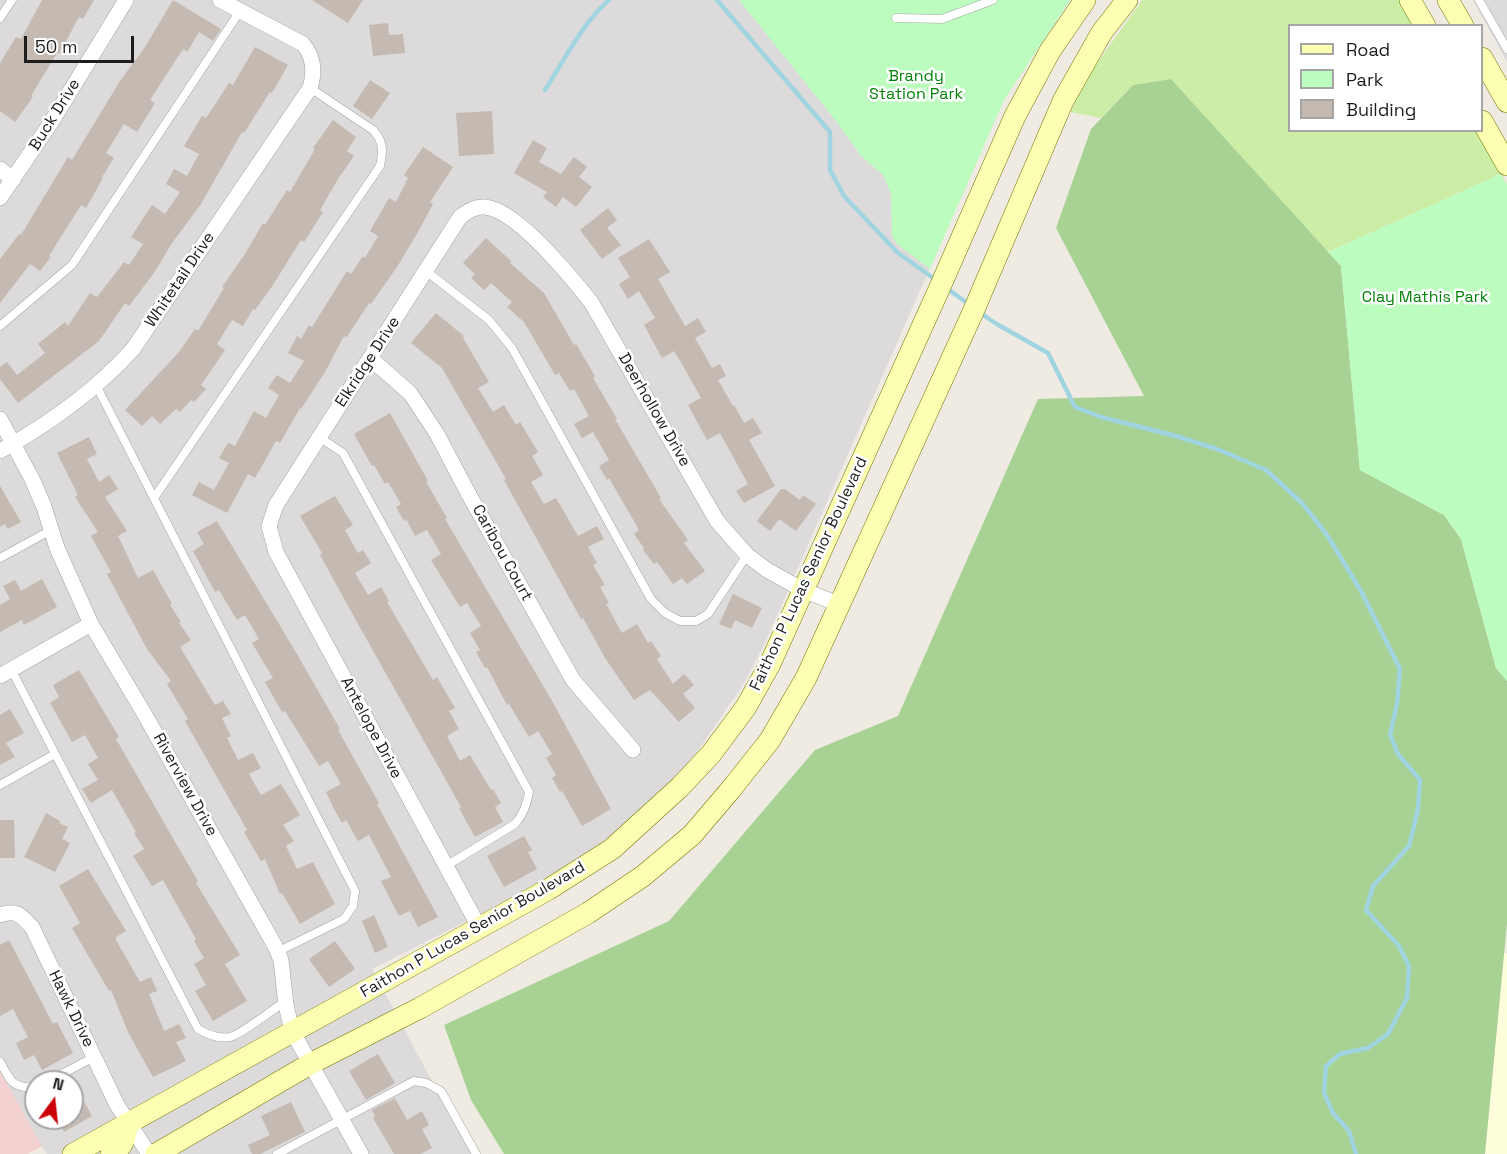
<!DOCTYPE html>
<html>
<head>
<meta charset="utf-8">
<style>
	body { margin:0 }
	#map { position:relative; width:1507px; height:1154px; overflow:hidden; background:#efebe3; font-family:"Space Grotesk",sans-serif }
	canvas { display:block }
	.legend { position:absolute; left:1288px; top:24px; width:195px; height:108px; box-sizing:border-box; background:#fff; border:2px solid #a5a5a5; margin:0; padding:8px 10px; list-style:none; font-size:18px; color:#1d1d1d }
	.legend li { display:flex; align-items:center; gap:12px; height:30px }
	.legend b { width:30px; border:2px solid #a5a5a5 }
	.north { position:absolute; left:24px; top:1070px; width:60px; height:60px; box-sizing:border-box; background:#fff; border:2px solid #a5a5a5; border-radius:50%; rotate:15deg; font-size:16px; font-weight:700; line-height:24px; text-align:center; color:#1d1d1d }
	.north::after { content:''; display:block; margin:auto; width:21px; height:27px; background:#cb0007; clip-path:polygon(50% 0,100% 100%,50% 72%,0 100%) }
	.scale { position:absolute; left:24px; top:36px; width:110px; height:27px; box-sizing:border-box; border:3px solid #1d1d1d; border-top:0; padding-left:8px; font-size:18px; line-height:21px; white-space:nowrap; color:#1d1d1d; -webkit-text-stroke:4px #fff; paint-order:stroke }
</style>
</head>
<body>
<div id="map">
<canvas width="1507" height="1154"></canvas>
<ul class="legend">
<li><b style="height:8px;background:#fcfeb2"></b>Road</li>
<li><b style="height:16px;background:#bcfdbf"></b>Park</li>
<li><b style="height:16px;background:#c4bab2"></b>Building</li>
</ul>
<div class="north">N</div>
<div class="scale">50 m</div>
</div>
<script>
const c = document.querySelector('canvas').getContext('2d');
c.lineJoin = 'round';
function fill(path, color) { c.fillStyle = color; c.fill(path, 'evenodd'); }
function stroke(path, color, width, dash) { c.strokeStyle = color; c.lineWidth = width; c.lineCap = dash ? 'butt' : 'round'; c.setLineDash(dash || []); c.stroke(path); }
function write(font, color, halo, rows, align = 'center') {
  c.font = font + ' "Space Grotesk",sans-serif'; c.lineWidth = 5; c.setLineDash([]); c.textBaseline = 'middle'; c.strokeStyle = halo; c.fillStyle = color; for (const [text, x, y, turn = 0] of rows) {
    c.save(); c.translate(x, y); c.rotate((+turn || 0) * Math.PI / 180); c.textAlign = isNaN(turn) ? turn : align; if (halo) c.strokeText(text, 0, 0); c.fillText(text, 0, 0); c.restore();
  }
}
fill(new Path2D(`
	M0 0H1070L1004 100 763 647 743 685 690 762 638 815 564 872 372 969 471 1154H47L0 1083ZM36 1082H72V1118H36Z
	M1473 0H1507V62Z`), '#dcdada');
fill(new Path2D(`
	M0 1071 42 1146 28 1154H0Z`), '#f2d1d0');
fill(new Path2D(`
	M1507 953V1154H1485L1504 954Z`), '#fffedc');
fill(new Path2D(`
	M1142 0H1401L1416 25 1290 26V130L1476 131 1501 174 1328 252 1171 79 1133 85 1101 118 1070 112 1088 76Z`), '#cbeda5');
fill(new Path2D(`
	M1171 79 1341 266 1360 470 1444 515 1461 539 1496 668 1507 681V923L1485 1154H504L471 1100 444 1025 669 921 815 750 898 716 1038 399 1144 396 1056 228 1091 129 1133 85Z`), '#a8d294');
fill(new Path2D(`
	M739 0H1070L1004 100 930 269 898 245 892 236 891 194 883 175 862 157 836 121Z
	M1501 174 1507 185V681L1496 668 1461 539 1444 515 1360 470 1341 266 1328 252Z`), '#bcfdbf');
stroke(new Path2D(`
	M717 0 830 132V170L844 196 898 253 936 280
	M545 90C564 61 583 22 609 0
	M945 287 970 305
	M979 312 995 323 1048 353 1075 407 1101 417 1176 436 1217 449 1266 470 1302 503 1327 535 1361 591 1400 669 1397 704 1390 735 1398 754 1420 780 1418 809 1409 846 1373 886 1366 910 1399 946 1409 966 1407 998 1388 1034 1368 1048 1340 1054 1326 1066 1324 1093 1333 1113 1349 1131 1356 1154`), '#a0d4e0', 4.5);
fill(new Path2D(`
	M42 0H94L83 19 79 17 59 54 57 53 31 96 33 97 15 122 0 111V63L16 37 21 39Z
	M173 0 221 29 213 41 199 32 187 52 183 49 150 100 155 103 137 132 124 124 106 153 114 158 102 177 103 178 86 208 81 205 49 256 51 257 40 271 30 264 0 303V259L20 233 21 235 68 157 72 160 120 81 145 47Z
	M312 0H363L348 23Z
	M388 23 389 35 403 34 405 53 373 56 369 25Z
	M255 47 288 65 272 93 270 92 244 133 242 132 201 204 172 243 154 273 129 306 125 303 99 341 18 403 0 379V367L7 362 17 375 45 353 38 344 65 322 68 326 90 293 97 297 124 262 129 265 143 244 131 237 152 205 165 214 180 192 166 184 174 169 187 176 199 154 184 146 202 116 206 118 229 83 233 85Z
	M370 80 390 93 372 119 353 106Z
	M492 111 494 154 459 156 456 113Z
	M333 120 356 137 347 151 354 156 338 179 320 210 323 212 304 242 301 240 273 285 255 310 253 309 243 326 232 320 217 344 225 350 201 385 206 389 194 402 191 400 180 412 176 409 160 424 152 416 142 426 125 410 179 352 195 329 198 331 224 288 222 287 245 254 263 223 265 225 287 190 290 192 315 149 313 148Z
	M533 140 547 148 539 162 561 174 574 157 587 167 579 177 592 187 576 207 563 197 556 207 543 197 547 192 514 173Z
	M423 147 453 167 430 202 433 204 418 232 397 267 371 304 369 303 347 337 344 336 325 372 301 409 300 408 280 443 276 441 255 478 248 474 227 513 192 495 199 482 214 490 229 463 219 458 228 443 235 446 254 411 266 418 279 395 268 388 277 375 290 383 304 361 288 353 297 336 301 339 309 325 312 327 347 271 351 274 363 256 365 258 378 236 370 231 389 198 396 202 408 178 404 175Z
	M608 208 617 220 607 228 621 245 602 259 580 230Z
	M486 238 511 261 510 263 544 293 574 345 576 344 595 376 593 378 617 419H615L661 498 659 499 688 540 684 543 705 571 687 584 682 578 673 584 657 562 654 564 643 550 644 548 634 534 639 530 609 478 607 480 599 466 609 460 593 432 582 438 574 424 589 416 574 389 570 391 559 373 555 375 524 322 507 307 512 302 491 283 484 290 471 278 475 274 463 263Z
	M649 239 670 272 658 279 685 326 698 318 706 332 695 338 712 368 720 364 726 376 718 380 733 406 734 405 744 423 753 418 762 433 749 440 775 486 744 503 736 491 748 484 720 433 707 440 688 405 701 398 683 366 674 351 662 358 644 325 655 318 639 291 628 299 619 284 630 277 618 258Z
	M436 313 464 336 463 338 489 382 478 388 493 412 504 405 516 425 520 422 538 452 532 456 543 475 531 482 544 504 556 498 578 536 597 526 604 539 588 547 597 563 593 565 605 585 600 587 609 603 606 604 622 633 637 624 648 643 651 641 661 656 657 659 673 684 684 674 694 685 683 694 695 708 679 722 650 690 634 700 605 658 583 618 581 619 504 480 506 479 442 368 411 343Z
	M390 413 428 481 426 482 447 518 445 519 551 699 611 809 582 826 562 791 560 792 552 778 556 775 546 758 552 754 538 731 529 737 509 704 507 705 487 667 485 668 476 652 480 650 470 633 481 626 467 603 460 607 431 560 441 554 427 530 415 536 406 519 404 521 396 507 401 504 388 482 385 484 374 465 372 466 354 434Z
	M89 437 97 454 87 459 99 482 109 475 118 489 105 497 127 531 118 536 138 578 153 570 172 604 170 605 181 622 179 623 191 640 180 647 215 705 223 701 231 714 222 718 231 736 227 738 238 760 253 753 261 768 249 774 261 795 281 784 300 815 283 825 294 841 286 846 297 869 313 862 335 904 300 924 282 893 280 894 265 859 261 861 244 832 247 830 185 721 188 719 167 684 171 681 147 649 107 574 111 572 91 536 98 532 75 497 78 495 57 453Z
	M0 486 21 522 8 529 5 524 0 527Z
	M781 489H785L800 500 803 495 816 504 796 531 779 519 770 531 757 521Z
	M335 496 353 525 345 530 358 553 363 550 371 563 355 573 368 595 381 587 389 601 387 602 433 680 437 677 455 708 449 711 459 729 447 736 460 761 470 755 491 790 493 789 501 803 495 807 503 822 475 837 459 808 461 807 358 624 320 555 322 553 300 516Z
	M217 521 297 654 340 729 338 730 379 803 377 804 438 917 418 927 410 911 399 916 381 881 391 877 369 835 358 841 346 820 342 823 334 809 326 792 341 784 328 761 319 766 285 711 282 712 265 682 273 678 252 643 259 639 245 615 237 620 219 590 215 592 193 551 204 544 197 532Z
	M42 579 57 607 24 625 22 620 0 632V605L10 599 3 586 15 580 21 591Z
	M733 594 762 608 752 628 735 620 731 629 719 624Z
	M79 670 119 737 116 739 178 847 198 881 196 883 240 955 225 964 247 1001 213 1021 195 991 206 985 194 964 204 958 194 941 196 939 163 880 152 886 133 856 144 849 134 833 136 832 112 790 91 803 82 789 98 780 88 764 98 758 85 735 72 742 50 703 59 697 53 685Z
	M10 709 24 733 6 743 15 757 0 765V715Z
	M46 813 60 821 59 823 68 827 62 839 70 843 55 872 24 857Z
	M0 820H14L15 858H0Z
	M524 836 532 850 528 852 537 869 504 887 487 856Z
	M88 869 126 931 116 937V940L140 982 151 977 157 991 149 994 164 1031 179 1024 186 1038 176 1042 186 1061 153 1077 128 1032 111 990 109 991 72 928 80 923 59 886Z
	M374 915 388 947 375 953 362 921Z
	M9 940 53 1024 57 1022 73 1053 42 1070 34 1055 24 1060 16 1043 28 1037 13 1009 0 1016V945Z
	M335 941 355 969 329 987 309 959Z
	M378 1054 395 1083 366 1100 349 1071Z
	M72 1080 92 1116 64 1132 57 1118H72Z
	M395 1098 407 1120 422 1111 429 1125 422 1129 432 1148 420 1154H394L373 1118 375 1116 372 1110Z
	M291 1102 305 1132 260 1154H252L248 1145 270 1135 261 1116Z`), '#c4bab2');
const lane = new Path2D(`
	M1479 0 1507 49
	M0 18 12 0
	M896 18 942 19 993 0
	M426 271 489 320 512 348 651 599 665 613 680 621H696L708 614 747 555
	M0 326 72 265 240 11
	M96 385 355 891 353 906 344 919 277 952
	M319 437 343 453 529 792C527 805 523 815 515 824L446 866
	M154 498 380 166C383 151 384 142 373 130L310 88
	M0 558 51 530
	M11 669 198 1029C208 1035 218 1039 230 1037 240 1035 274 1009 285 1001
	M0 785 55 754
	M0 1062C12 1083 11 1087 36 1088
	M47 1082 94 1057
	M277 1154 414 1081 426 1083 441 1091 476 1154`);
const street = new Path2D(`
	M0 169 13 180
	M0 198 52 121 126 0
	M370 358 410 393 437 434 468 493 573 680 633 750
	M0 419 33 481 44 507 57 548 91 624 145 715 275 946 281 960 286 1005 292 1031 361 1154
	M0 451C49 424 95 391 133 349L310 88C315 72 314 57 303 44L220 0
	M0 676 91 624
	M0 915C16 909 21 915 32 927L117 1105 149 1154
	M479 927 276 552 269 526 276 505 460 217C467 211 475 206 485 207 517 210 571 277 591 302L717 521 747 555 767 570 803 590 838 604`);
const secondary = new Path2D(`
	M1410 0 1425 26
	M1448 0 1463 26
	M1482 58 1507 102
	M1482 121 1507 165
	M73 1154 549 889 612 849 680 787 711 754 746 707 770 664 940 287 1015 116 1050 51 1085 0
	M111 1154C124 1147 125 1138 128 1124
	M156 1154 310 1064 420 1008 588 913 643 876 692 835 732 788 770 740 806 678 973 312 1063 101 1102 32 1127 0`);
stroke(lane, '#a4a4a4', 9);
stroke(street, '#a4a4a4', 16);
stroke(secondary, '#707900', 22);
stroke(lane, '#fff', 8);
stroke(street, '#fff', 15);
stroke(secondary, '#fcfeb2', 21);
write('16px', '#04830a', '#fff', [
	["Brandy",916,77],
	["Station Park",916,95],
	["Clay Mathis Park",1425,298]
]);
write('16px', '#1d1d1d', '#fff', [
	["Buck Drive",55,115,-58],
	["Whitetail Drive",180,280,-56],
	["Elkridge Drive",368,362,-57],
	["Deerhollow Drive",654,410,60],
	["Caribou Court",502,553,61],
	["Faithon P Lucas Senior Boulevard",809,574,-65],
	["Antelope Drive",371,728,62],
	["Riverview Drive",185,785,61],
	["Faithon P Lucas Senior Boulevard",473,930,-30],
	["Hawk Drive",71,1009,64]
]);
</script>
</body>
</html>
